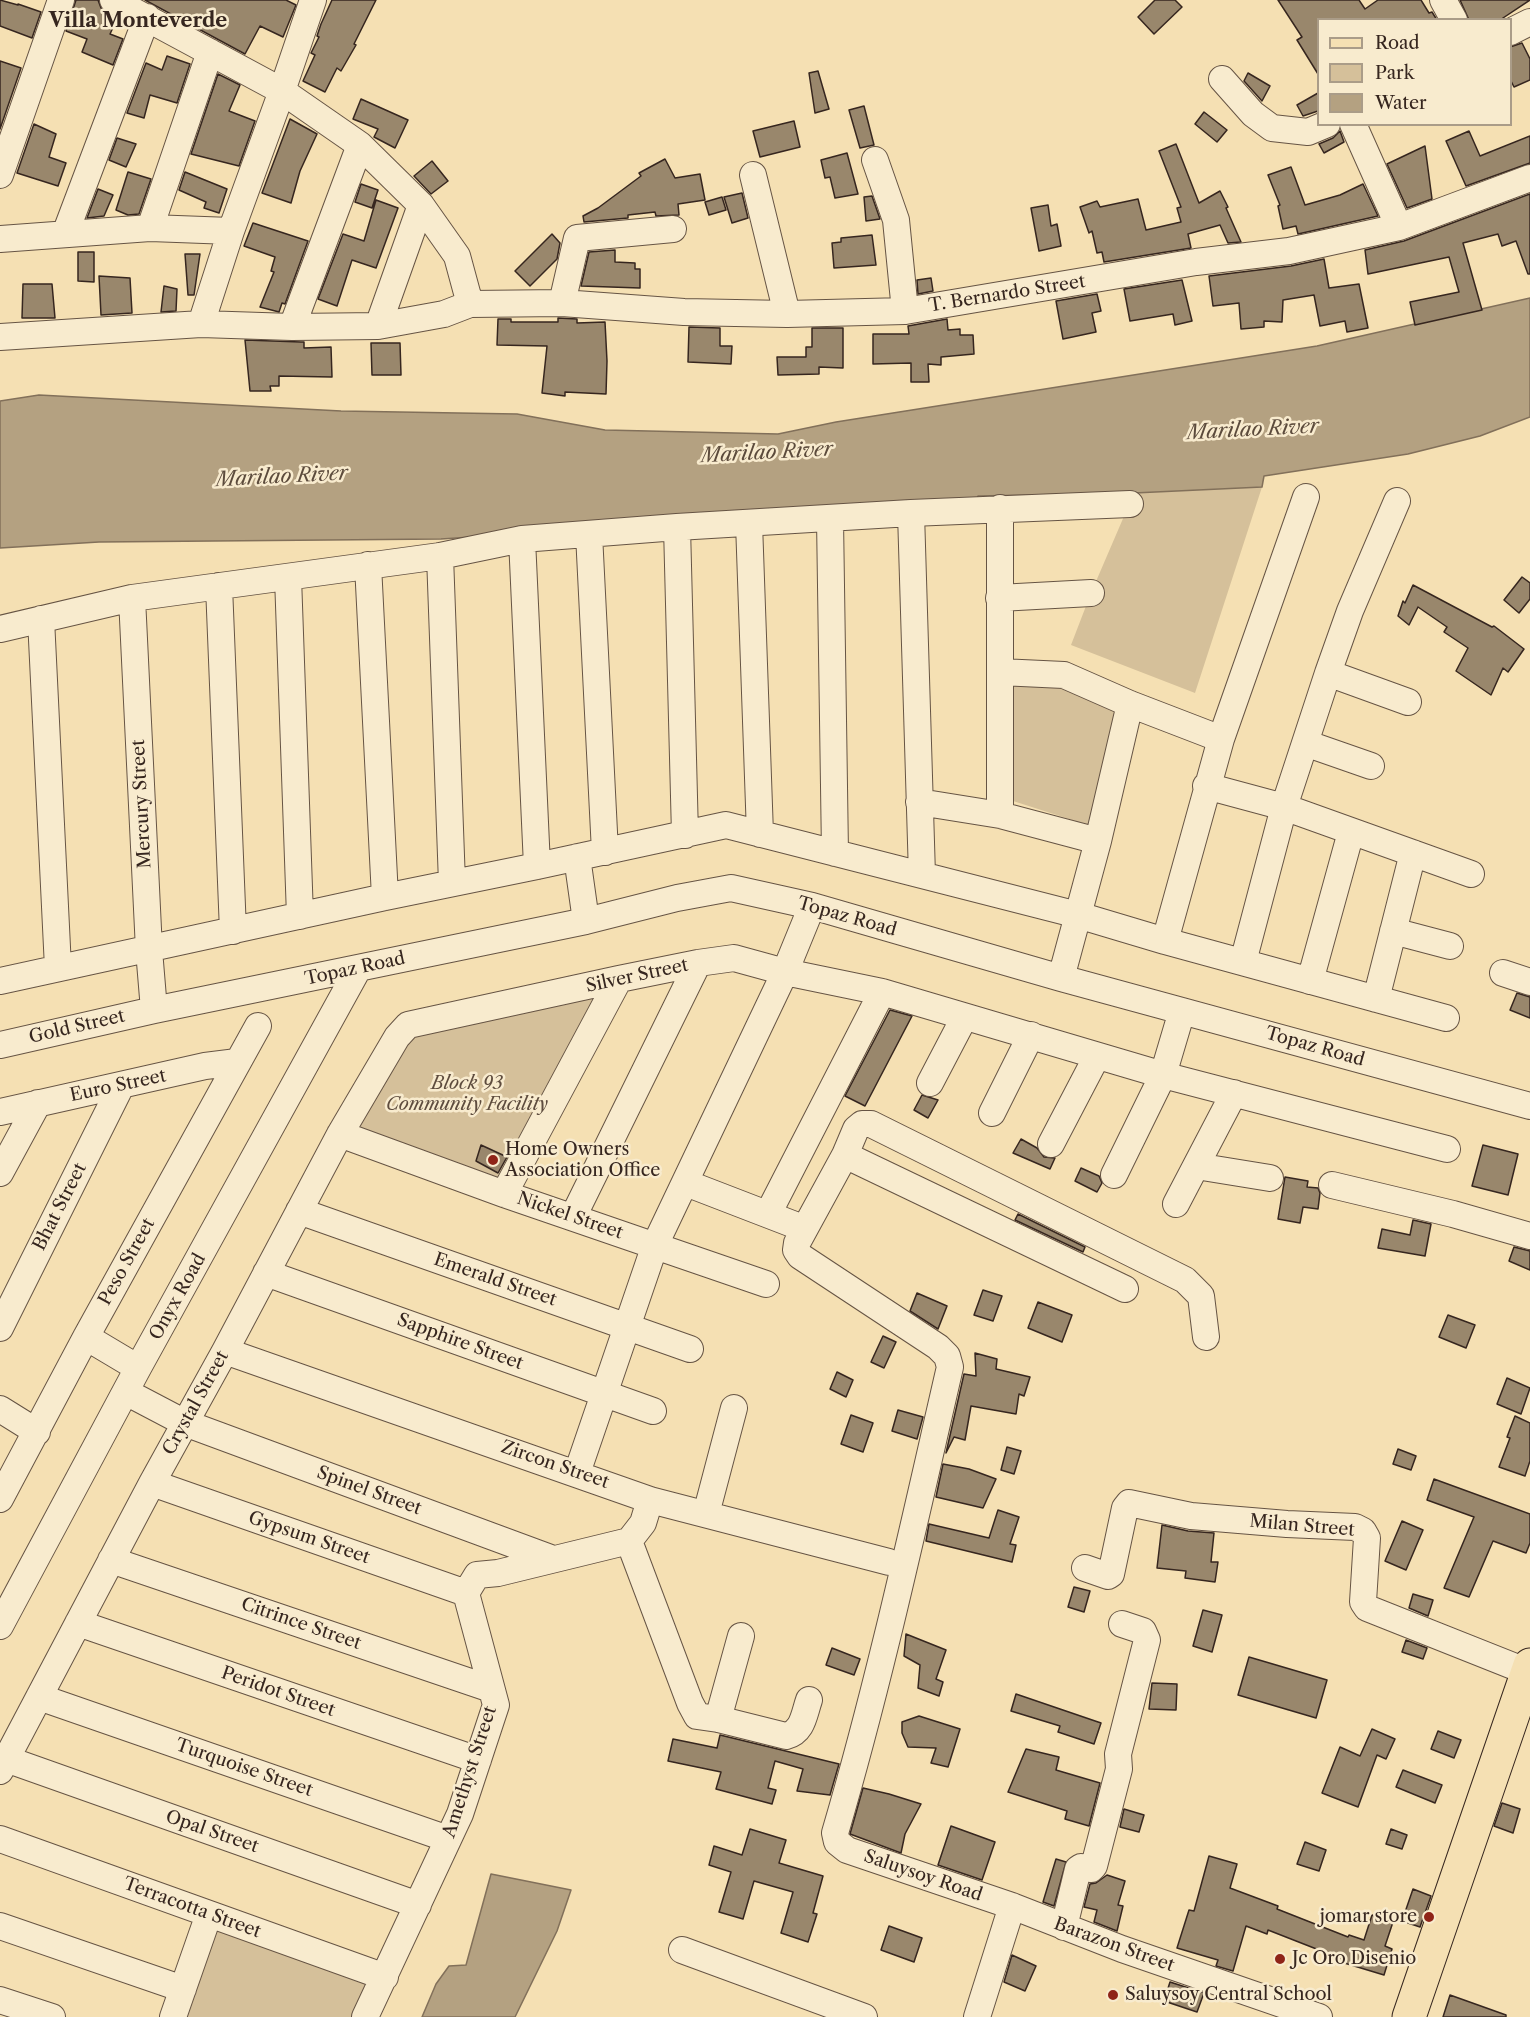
<!DOCTYPE html>
<html>
<head>
<meta charset="utf-8">
<style>
	body { margin:0 }
	#map { position:relative; width:1530px; height:2017px; overflow:hidden; background:#f5e0b3; font-family:"Libre Caslon Text",serif }
	canvas { display:block }
	.legend { position:absolute; left:1317px; top:18px; width:195px; height:108px; box-sizing:border-box; background:#f8ebce; border:2px solid #aa9c88; margin:0; padding:8px 10px; list-style:none; font-size:18px; color:#36261f }
	.legend li { display:flex; align-items:center; gap:12px; height:30px }
	.legend b { width:30px; border:2px solid #aa9c88 }
</style>
</head>
<body>
<div id="map">
<canvas width="1530" height="2017"></canvas>
<ul class="legend">
<li><b style="height:8px;background:#f5e0b3"></b>Road</li>
<li><b style="height:16px;background:#d5c09a"></b>Park</li>
<li><b style="height:16px;background:#b4a181"></b>Water</li>
</ul>
</div>
<script>
const c = document.querySelector('canvas').getContext('2d');
c.lineJoin = 'round';
function fill(path, color) { c.fillStyle = color; c.fill(path, 'evenodd'); }
function stroke(path, color, width, dash) { c.strokeStyle = color; c.lineWidth = width; c.lineCap = dash ? 'butt' : 'round'; c.setLineDash(dash || []); c.stroke(path); }
function write(font, color, halo, rows, align = 'center') {
  c.font = font + ' "Libre Caslon Text",serif'; c.lineWidth = 5; c.setLineDash([]); c.textBaseline = 'middle'; c.strokeStyle = halo; c.fillStyle = color; for (const [text, x, y, turn = 0] of rows) {
    c.save(); c.translate(x, y); c.rotate((+turn || 0) * Math.PI / 180); c.textAlign = isNaN(turn) ? turn : align; if (halo) c.strokeText(text, 0, 0); c.fillText(text, 0, 0); c.restore();
  }
}
fill(new Path2D(`
	M1262 487 1195 693 1071 645 1091 593 1134 493Z
	M1014 683 1059 686 1116 711 1091 826 1010 800Z
	M595 998 500 1182 359 1127 406 1040 419 1034Z
	M217 1930 369 1982 354 2017H185Z`), '#d5c09a');
const water = new Path2D(`
	M1530 298V417L1480 436 1408 454 1264 476 1262 487 1134 493 978 496 976 504 441 539 99 542 0 548V401L39 395 341 411 517 414 605 430 778 434 836 422 1317 346Z
	M491 1874 571 1890 557 1931 515 2017H422L436 1984 449 1966 466 1965Z`);
fill(water, '#b4a181');
stroke(water, '#82705a', 1.5);
const building = new Path2D(`
	M0 0 18 5V4L41 12 32 38 0 26Z
	M76 0H98L101 8 117 19 110 34 123 39 113 65 82 52 87 39 66 31Z
	M145 0H286L296 5 283 37 260 26 245 54Z
	M332 0H376L354 44 356 45 341 71 337 68 325 92 303 81 315 55 311 53 319 37 317 36 321 24Z
	M1155 0H1175L1182 7 1154 34 1138 17Z
	M1278 0H1359L1365 9 1378 0H1421L1429 13 1432 12 1437 20H1318V74L1297 40 1302 37Z
	M1460 0H1530L1500 20H1469Z
	M1522 43 1530 59V80L1514 87 1510 79V47Z
	M167 56 190 64 177 103 150 95 144 118 127 113 146 63 162 70Z
	M0 61 21 68 0 129Z
	M818 71 829 109 815 113 809 73Z
	M1248 73 1270 86 1262 101 1244 81Z
	M218 74 240 85 229 111 255 121 239 166 191 154Z
	M1318 93V111L1303 116 1297 105Z
	M361 99 408 120 395 148 374 137 378 129 353 119Z
	M864 106 874 145 860 148 849 110Z
	M1204 112 1227 130 1217 142 1195 124Z
	M290 119 317 134 300 171 291 203 262 193Z
	M794 121 800 147 760 157 753 131Z
	M34 124 56 134 49 157 66 163 58 186 17 173Z
	M1340 131 1344 142 1324 153 1319 144 1333 138Z
	M1469 131 1480 156 1530 136V163L1466 186 1446 141Z
	M117 138 136 144 126 167 109 160Z
	M1176 144 1199 203 1220 191 1228 207 1226 208 1241 242 1228 243 1220 225 1188 234 1191 248 1104 262 1102 252 1097 253 1092 231 1089 233 1080 207 1097 201 1100 207 1138 199 1146 230 1181 222 1177 208 1181 207 1159 151Z
	M1425 146 1432 199 1407 208 1387 164Z
	M847 153 858 194 835 198 830 177 825 178 821 160Z
	M665 159 675 178 700 174 705 200 678 204 679 215 656 216 655 212 628 215V218L584 222 583 216 598 208 641 176 639 173Z
	M432 161 448 181 431 194 414 176Z
	M1291 167 1305 205 1340 195 1363 184 1378 216 1298 234 1296 226 1283 229 1278 206 1280 205 1268 175Z
	M128 172 151 179 139 214 128 215 116 210Z
	M185 172 227 189 219 213 204 208 206 202 179 190Z
	M361 184 378 190 372 208 355 202Z
	M98 189 113 195 104 216 87 218Z
	M742 193 748 218 732 223 724 197Z
	M1530 194V274H1528L1516 241 1502 246 1498 234 1463 243 1482 310 1415 325 1410 302 1459 292 1449 257 1368 274 1365 250 1404 241Z
	M872 196 880 219 866 221 864 197Z
	M722 197 726 210 709 215 705 202Z
	M376 200 398 208 376 268 352 260 337 306 318 299 343 234 364 241Z
	M1048 205 1051 226 1057 224 1061 246 1039 251 1031 208Z
	M253 223 308 241 285 304 282 303 279 312 260 307 274 272 271 271 275 257 244 246Z
	M552 234 560 243 557 259 530 286 515 271Z
	M872 235 876 265 834 268 832 243 841 242V238Z
	M615 250V262L635 263V269H640V288L581 286 589 252Z
	M78 252H94V282L78 281Z
	M185 254H200L194 295H188Z
	M1324 259 1329 288 1359 284 1368 328 1347 332 1345 321 1320 326 1314 295 1283 300 1282 322 1264 321V327L1241 329 1239 303 1213 306 1209 276 1291 266Z
	M99 276 130 278 132 313 101 315Z
	M931 278 933 291 918 294 917 280Z
	M1182 280 1192 321 1175 325 1173 314 1130 321 1124 289Z
	M23 284H52L55 318H22Z
	M164 286 177 289 176 311 161 312Z
	M1097 294 1101 311 1092 313 1096 332 1063 339 1056 301Z
	M558 318 577 319V323L605 322 607 361 606 394 565 392V396L542 393 547 346 497 345 498 319H511V322H558Z
	M947 319 948 330 960 329V335H973L974 354 941 357V365L928 364 929 382H911V363L873 364V334H909L908 326Z
	M689 327 720 328V346H732L731 364 688 362Z
	M812 328H843V368L819 367V374L778 375 777 357H806V347H812Z
	M245 340 301 342H304V348L331 347 332 377 279 376V386H270L271 391H250Z
	M371 343H400L401 375H372Z
	M1522 577 1530 583V599L1519 613 1504 600Z
	M1413 585 1492 627 1494 626 1524 649 1508 672 1503 668 1491 695 1456 671 1468 648 1444 632 1447 627 1418 607 1409 625 1398 616 1403 601 1405 603Z
	M1517 993 1530 997V1018L1510 1010Z
	M890 1010 912 1016 865 1106 845 1096Z
	M922 1095 938 1100 928 1118 914 1110Z
	M1021 1139 1037 1148 1044 1157 1055 1158 1050 1169 1013 1153Z
	M481 1145 507 1157 498 1173 476 1161Z
	M1483 1145 1518 1154 1508 1195 1472 1186Z
	M1081 1168 1099 1176 1102 1183 1097 1192 1075 1181Z
	M1285 1177 1308 1181 1307 1187 1318 1188 1320 1193 1318 1209 1303 1207 1300 1223 1278 1219Z
	M1018 1214 1085 1247 1083 1252 1015 1220Z
	M1413 1220 1431 1224 1425 1256 1378 1248 1382 1229 1410 1235Z
	M1514 1247 1530 1251V1270L1509 1261Z
	M983 1290 1002 1296 993 1321 974 1315Z
	M917 1293 947 1306 938 1329 910 1311Z
	M1038 1302 1072 1315 1062 1342 1028 1328Z
	M1448 1315 1475 1325 1466 1348 1439 1337Z
	M883 1336 896 1342 884 1368 871 1362Z
	M975 1353 997 1359 996 1369 1030 1377 1024 1396 1019 1394 1016 1414 971 1406 965 1440 954 1437 946 1453 964 1374 976 1376Z
	M837 1372 853 1380 846 1397 830 1389Z
	M1507 1378 1530 1388 1521 1414 1497 1404Z
	M898 1410 923 1417 917 1439 892 1431Z
	M851 1415 873 1423 863 1452 841 1444Z
	M1515 1416 1530 1423V1461L1525 1476 1499 1467 1510 1438 1507 1437Z
	M1007 1447 1021 1451 1014 1474 1001 1470Z
	M1398 1449 1416 1456 1411 1470 1393 1464Z
	M943 1464 969 1469 996 1479 983 1508 936 1497Z
	M1434 1479 1530 1514V1543L1526 1553 1493 1541 1469 1597 1444 1588 1474 1517 1427 1500Z
	M998 1510 1019 1517 1010 1544 1016 1545 1012 1562 926 1541 929 1524 989 1538Z
	M1402 1521 1423 1530 1406 1570 1385 1561Z
	M1162 1525 1188 1531 1214 1533 1211 1562H1218L1215 1582 1185 1578 1186 1571 1157 1568Z
	M1074 1587 1090 1591 1084 1612 1068 1607Z
	M1413 1594 1433 1600 1428 1616 1409 1608Z
	M1203 1610 1222 1615 1212 1652 1193 1646Z
	M906 1634 946 1650 936 1679 943 1682 939 1696 918 1688 920 1665 904 1656Z
	M1406 1640 1427 1648 1423 1659 1402 1652Z
	M832 1648 860 1659 854 1675 826 1665Z
	M1249 1657 1327 1680 1316 1718 1238 1695Z
	M1152 1683 1177 1684 1176 1710 1149 1709Z
	M1016 1694 1101 1723 1094 1744 1058 1732 1060 1726 1011 1711Z
	M919 1716 960 1729 948 1767 931 1763 936 1748 908 1747 902 1733V1722Z
	M1372 1729 1395 1739 1386 1759 1377 1755 1358 1807 1322 1793 1340 1747 1360 1756Z
	M1438 1731 1461 1740 1454 1758 1431 1749Z
	M720 1735 839 1764 830 1795 797 1791 803 1769 775 1761 768 1788 776 1790 772 1804 716 1789 721 1772 668 1761 673 1739 717 1748Z
	M1026 1749 1059 1757 1056 1770 1100 1783 1089 1826 1065 1819 1067 1811 1008 1792Z
	M1403 1770 1442 1785 1435 1803 1396 1787Z
	M863 1788 889 1794 921 1804 905 1834 901 1853 850 1834Z
	M1502 1803 1520 1809 1513 1833 1494 1826Z
	M1124 1809 1144 1815 1139 1832 1120 1827Z
	M951 1826 995 1842 982 1880 938 1865Z
	M750 1829 786 1840 779 1863 823 1876 813 1913 817 1914 808 1942 781 1933 793 1892 754 1881 743 1919 719 1912 731 1872 709 1865 714 1846 742 1855Z
	M1391 1829 1407 1835 1402 1849 1386 1844Z
	M1305 1842 1326 1850 1319 1871 1297 1864Z
	M1209 1856 1237 1864 1230 1888 1278 1906 1277 1909 1348 1937 1349 1935 1364 1940 1372 1915 1393 1922 1385 1946 1392 1949 1384 1975 1341 1962 1342 1959 1268 1930 1267 1934 1246 1926 1233 1971 1216 1966 1218 1960 1177 1948 1189 1910 1194 1911Z
	M1056 1859 1066 1862 1054 1906 1043 1902Z
	M1107 1875 1125 1881 1118 1905 1123 1906 1117 1931 1094 1922 1097 1910 1084 1907 1090 1884 1096 1883Z
	M1413 1889 1431 1896 1420 1927 1402 1921Z
	M889 1926 922 1938 914 1962 881 1950Z
	M1012 1955 1036 1966 1025 1991 1004 1982Z
	M1170 1982 1204 1993 1197 2012 1164 2001Z
	M1450 1995 1506 2015V2017H1443Z`);
fill(building, '#99876c');
stroke(building, '#36261f', 1.5);
const minor = new Path2D(`
	M113 0 282 91 360 145 421 205 457 256 470 304
	M1443 0 1454 20
	M1510 32 1530 22
	M1222 79 1253 114 1272 128 1308 132 1327 124
	M1353 124 1399 227
	M875 160 896 220 905 311
	M0 175 61 0
	M753 175 787 314
	M150 228 210 52
	M65 234 147 17
	M0 239 150 228 231 231
	M562 303 577 238 673 229
	M201 324 231 231 282 91 313 0
	M378 326 421 205
	M292 327 360 145
	M0 337 201 324 292 327 378 326 444 314 470 304 562 303 684 312 787 314 905 311 1196 262 1289 251 1399 227 1530 178
	M911 513 922 875
	M830 519 835 853
	M749 523 760 834
	M677 527 685 835
	M589 534 605 852
	M522 539 537 866
	M440 556 452 883
	M368 565 385 897
	M288 577 300 916
	M219 586 233 931
	M132 598 149 950 154 1010
	M999 598 1091 593
	M41 619 58 968
	M0 629 132 598 440 556 522 539 677 527 911 513 1130 504
	M1000 672 1064 675 1130 704 1221 739
	M1328 673 1408 702
	M1305 743 1371 766
	M1206 786 1284 807 1471 874
	M919 802 1000 815 1098 841
	M1000 815V508
	M577 857 586 921
	M1393 931 1450 946
	M1165 941 1221 739 1306 497
	M1243 962 1284 807 1328 673 1350 611 1397 501
	M1503 973 1530 982
	M1061 978 1098 841 1130 704
	M0 981 385 897 537 866 726 825 1078 915 1165 941 1446 1018
	M1310 981 1351 832
	M1376 999 1413 853
	M0 1045 154 1010 586 921 677 898 731 888 812 906 1061 978 1530 1106
	M930 1083 964 1018
	M0 1112 205 1066 237 1062
	M992 1113 1031 1035
	M340 1134 504 1194 766 1284
	M1051 1144 1097 1056
	M845 1155 1125 1289
	M1196 1166 1270 1178
	M0 1173 38 1103
	M1114 1175 1163 1075 1182 1011
	M686 1183 795 1225
	M1332 1185 1453 1214 1530 1236
	M504 1194 619 979
	M1176 1204 1234 1093
	M299 1211 690 1349
	M768 1214 882 992
	M573 1217 698 963
	M266 1273 653 1411
	M0 1328 121 1086
	M86 1337 138 1368
	M1206 1337 1201 1296 1185 1280 871 1124H862L856 1129 845 1155 797 1243 796 1250 800 1256 938 1347 947 1356 950 1367C914 1523 880 1680 835 1833L837 1842 847 1850 1012 1906 1122 1949 1319 2017
	M225 1351 650 1500 889 1562
	M126 1392 185 1423 553 1559
	M0 1409 37 1432
	M577 1473 655 1245 785 972 812 906
	M152 1483 466 1593
	M0 1499 86 1337 258 1026
	M706 1514 734 1408
	M629 1541 690 1703 697 1716 718 1719 786 1736C803 1732 804 1714 809 1700
	M111 1560 491 1689
	M1085 1568 1108 1576 1111 1574 1125 1508 1129 1503 1191 1516 1287 1524 1355 1527 1363 1531 1367 1538 1363 1602 1367 1608 1528 1672
	M78 1623 478 1760
	M0 1626 138 1368 358 969
	M39 1697 448 1839
	M718 1719 741 1636
	M6 1759 418 1905
	M0 1771 152 1483 225 1351 340 1134 397 1037 408 1025 619 979 698 963 734 958 785 972 882 992 1163 1075 1447 1149
	M0 1839 385 1977
	M0 1926 183 1989
	M1064 1927 1078 1869 1081 1867 1091 1869 1094 1866 1119 1769 1118 1754 1147 1640 1143 1631 1122 1624
	M682 1950 864 2017
	M0 2000 52 2017
	M173 2017 209 1914
	M365 2017 460 1814 496 1705 466 1593 477 1575 498 1573 629 1541 643 1523 650 1500
	M977 2017 1012 1906`);
const major = new Path2D(`
	M1409 2017 1530 1665`);
stroke(minor, '#665444', 28);
stroke(major, '#36261f', 35);
stroke(minor, '#f8ebce', 26);
stroke(major, '#f5e0b3', 33);
for (const [x, y, r, color] of [
	[493,1160,6,"#8f2418"],
	[1429,1917,6,"#8f2418"],
	[1280,1959,6,"#8f2418"],
	[1113,1995,6,"#8f2418"]
]) { const dot = new Path2D(); dot.arc(x, y, r, 0, 2 * Math.PI); c.fillStyle = color; c.fill(dot); stroke(dot, '#f8ebce', 2); }
write('18px', '#36261f', '#f8ebce', [
	["T. Bernardo Street",1007,294,-9],
	["Mercury Street",142,804,-93],
	["Topaz Road",847,917,16],
	["Topaz Road",355,969,-12],
	["Silver Street",637,976,-12],
	["Gold Street",77,1027,-13],
	["Topaz Road",1315,1047,16],
	["Euro Street",118,1086,-12],
	["Bhat Street",60,1207,-63],
	["Nickel Street",570,1216,19],
	["Peso Street",127,1262,-61],
	["Emerald Street",495,1280,19],
	["Onyx Road",178,1297,-61],
	["Sapphire Street",460,1342,20],
	["Crystal Street",196,1403,-61],
	["Zircon Street",555,1465,19],
	["Spinel Street",369,1491,20],
	["Milan Street",1302,1526,5],
	["Gypsum Street",309,1538,19],
	["Citrince Street",301,1624,19],
	["Peridot Street",278,1692,19],
	["Turquoise Street",244,1768,19],
	["Amethyst Street",470,1772,-72],
	["Opal Street",212,1832,19],
	["Saluysoy Road",923,1876,19],
	["Terracotta Street",192,1908,20],
	["Barazon Street",1114,1945,20]
]);
write('italic 18px', '#5e4c3e', '#f8ebce', [
	["Block 93",467,1084],
	["Community Facility",467,1105]
]);
write('18px', '#36261f', '#f8ebce', [
	["Home Owners",505,1150],
	["Association Office",505,1171],
	["jomar store",1417,1917,"right"],
	["Jc Oro Disenio",1292,1959],
	["Saluysoy Central School",1125,1995]
], 'left');
write('bold 20px', '#36261f', '#f8ebce', [
	["Villa Monteverde",138,21]
]);
write('italic 20px', '#5c4b3c', '#f8ebce', [
	["Marilao River",1253,430,-3],
	["Marilao River",767,453,-3],
	["Marilao River",282,477,-3]
]);
</script>
</body>
</html>
